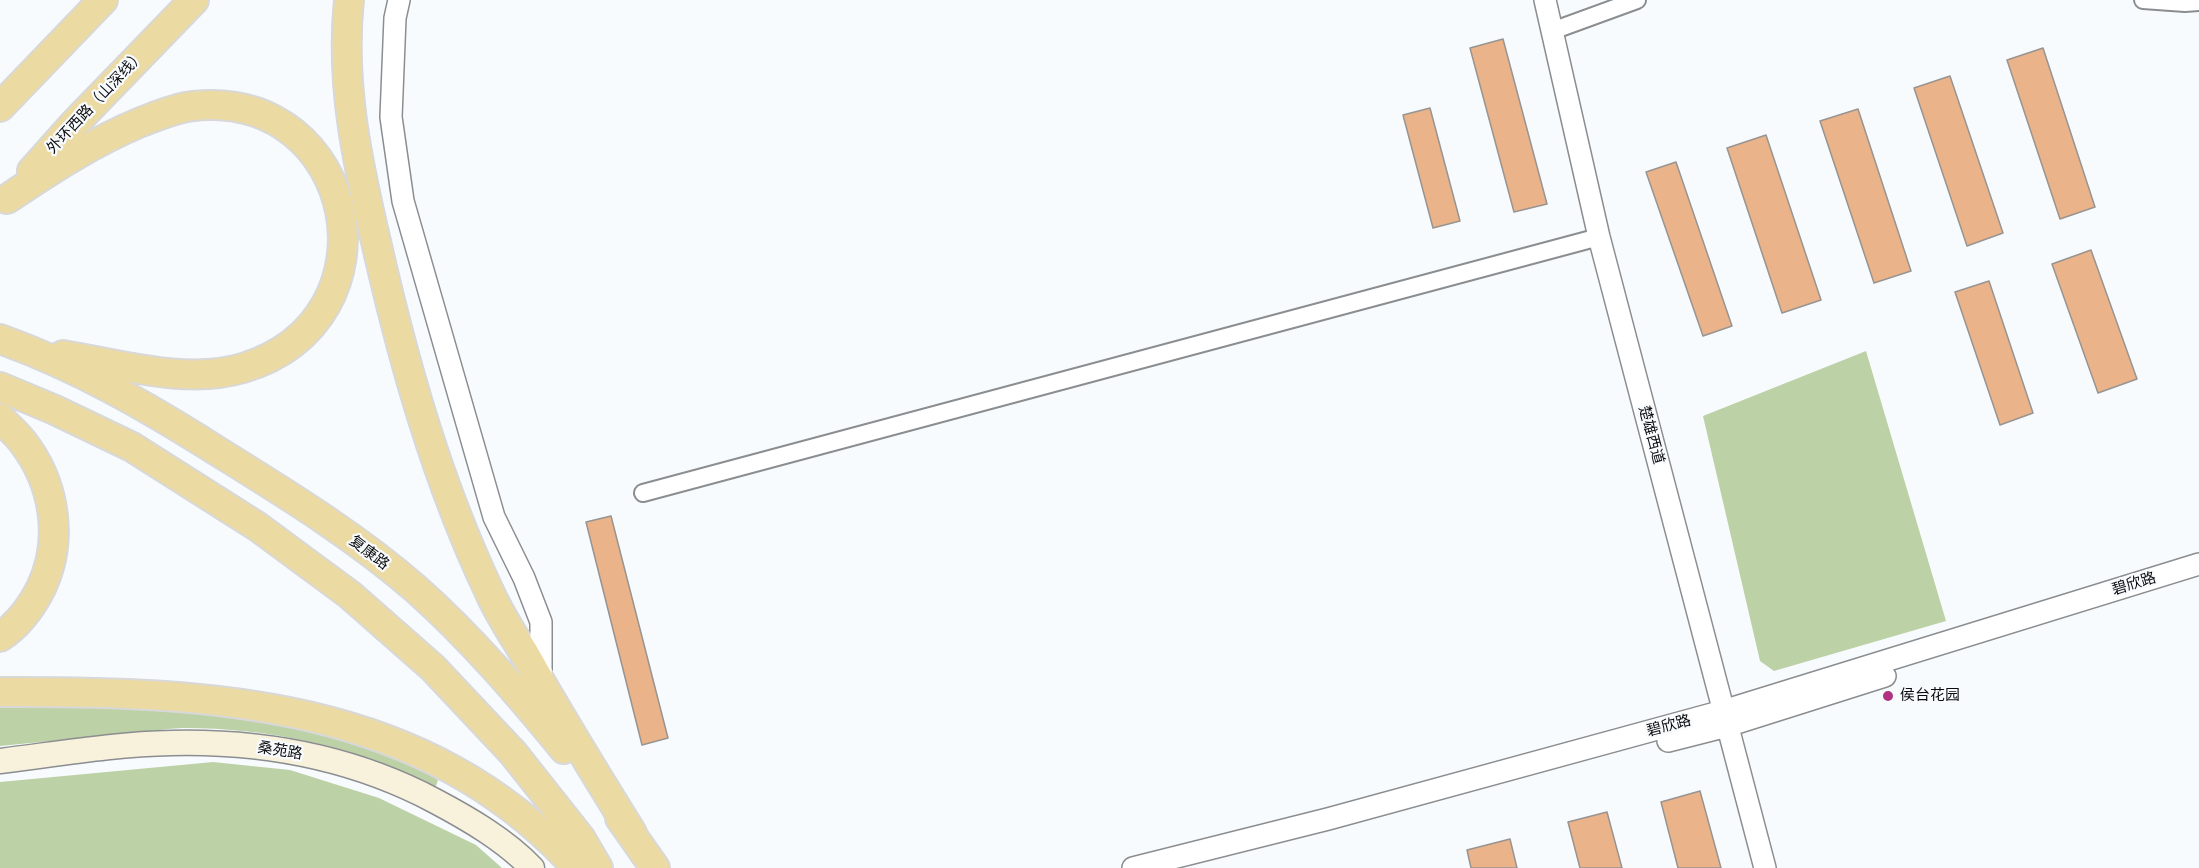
<!DOCTYPE html>
<html>
<head>
<meta charset="utf-8">
<style>
	body { margin:0 }
	canvas { display:block; background:#f8fbfe }
</style>
</head>
<body>
<canvas width="2199" height="868"></canvas>
<script>
const c = document.querySelector('canvas').getContext('2d');
c.lineJoin = 'round';
function fill(path, color) { c.fillStyle = color; c.fill(path, 'evenodd'); }
function stroke(path, color, width, dash) { c.strokeStyle = color; c.lineWidth = width; c.lineCap = dash ? 'butt' : 'round'; c.setLineDash(dash || []); c.stroke(path); }
function write(font, color, halo, rows, align = 'center') {
  c.font = font + ' "PT Serif","Noto Sans SC",serif'; c.lineWidth = 4.5; c.setLineDash([]); c.textBaseline = 'middle'; c.strokeStyle = halo; c.fillStyle = color; for (const [text, x, y, turn = 0] of rows) {
    c.save(); c.translate(x, y); c.rotate((+turn || 0) * Math.PI / 180); c.textAlign = isNaN(turn) ? turn : align; if (halo) c.strokeText(text, 0, 0); c.fillText(text, 0, 0); c.restore();
  }
}
fill(new Path2D(`
	M1866 351 1946 621 1774 671 1760 661 1703 416Z
	M0 706H95L201 710 338 734 427 772 438 780 436 786 431 785C355 746 268 728 183 728 163 729 143 732 123 734 82 738 41 742 0 746Z
	M213 762 290 770 379 798 476 845 502 868H0V782Z`), '#bdd1a7');
const building = new Path2D(`
	M1503 39 1547 204 1514 212 1470 48Z
	M2043 48 2095 207 2060 219 2007 60Z
	M1950 76 2003 233 1967 246 1914 88Z
	M1430 108 1460 221 1433 228 1403 115Z
	M1858 109 1911 271 1874 283 1820 121Z
	M1766 135 1821 300 1782 313 1727 148Z
	M1676 162 1732 326 1703 336 1646 172Z
	M2091 250 2137 379 2098 393 2052 264Z
	M1989 281 2033 413 2000 425 1955 292Z
	M611 516 668 738 642 745 586 522Z
	M1700 791 1721 868H1678L1661 802Z
	M1607 812 1622 868H1580L1568 822Z
	M1510 839 1517 868H1471L1467 850Z`);
fill(building, '#eab389');
stroke(building, '#979492', 1.5);
const minor = new Path2D(`
	M2143 0 2185 3 2199 2
	M1552 31 1637 0
	M643 493 1599 237`);
const tertiary = new Path2D(`
	M399 0 395 18 391 117 403 201 494 517 524 578 541 622V683
	M1545 0 1599 237 1765 868
	M1668 741 1727 726 1885 676
	M1133 868 1328 819 1723 711 2199 564`);
const secondary = new Path2D(`
	M0 761C57 754 115 744 172 743 263 741 354 758 435 801 469 819 505 840 532 868`);
const trunk = new Path2D(`
	M349 0C340 84 358 165 377 246 404 364 437 481 489 591 499 614 514 636 527 658 560 717 596 775 632 833
	M0 107 103 0
	M32 171 74 124 194 0
	M7 199C50 170 93 142 141 122 157 116 175 108 193 106 358 88 404 319 243 368 187 385 119 364 63 355
	M0 339C76 366 146 406 214 449 283 492 354 535 416 589 471 638 518 693 564 749
	M0 387 55 410 132 447 258 527 350 595 433 668 513 753 581 839 598 868
	M0 418C7 426 16 433 22 441 55 483 64 540 41 588 31 608 18 625 0 637
	M0 692C210 691 425 700 577 868
	M620 818 655 868`);
stroke(minor, '#8b8e90', 20);
stroke(tertiary, '#8b8e90', 24);
stroke(secondary, '#8b8e90', 27);
stroke(trunk, '#d8d8d8', 32);
stroke(minor, '#fff', 16);
stroke(tertiary, '#fff', 21);
stroke(secondary, '#f8f1dc', 24);
stroke(trunk, '#ecdaa3', 28);
for (const [x, y, r, color] of [
	[1888,696,6,"#b13280"]
]) { const dot = new Path2D(); dot.arc(x, y, r, 0, 2 * Math.PI); c.fillStyle = color; c.fill(dot); stroke(dot, '#f8fbfe', 2); }
write('15px', '#0b0c0d', '#f8fbfe', [
	["外环西路（山深线）",96,102,-47],
	["楚雄西道",1651,435,75],
	["复康路",369,553,37],
	["碧欣路",2134,584,-17],
	["碧欣路",1669,726,-15],
	["桑苑路",280,751,9]
]);
write('15px', '#0b0c0d', '#f8fbfe', [
	["侯台花园",1900,696]
], 'left');
</script>
</body>
</html>
